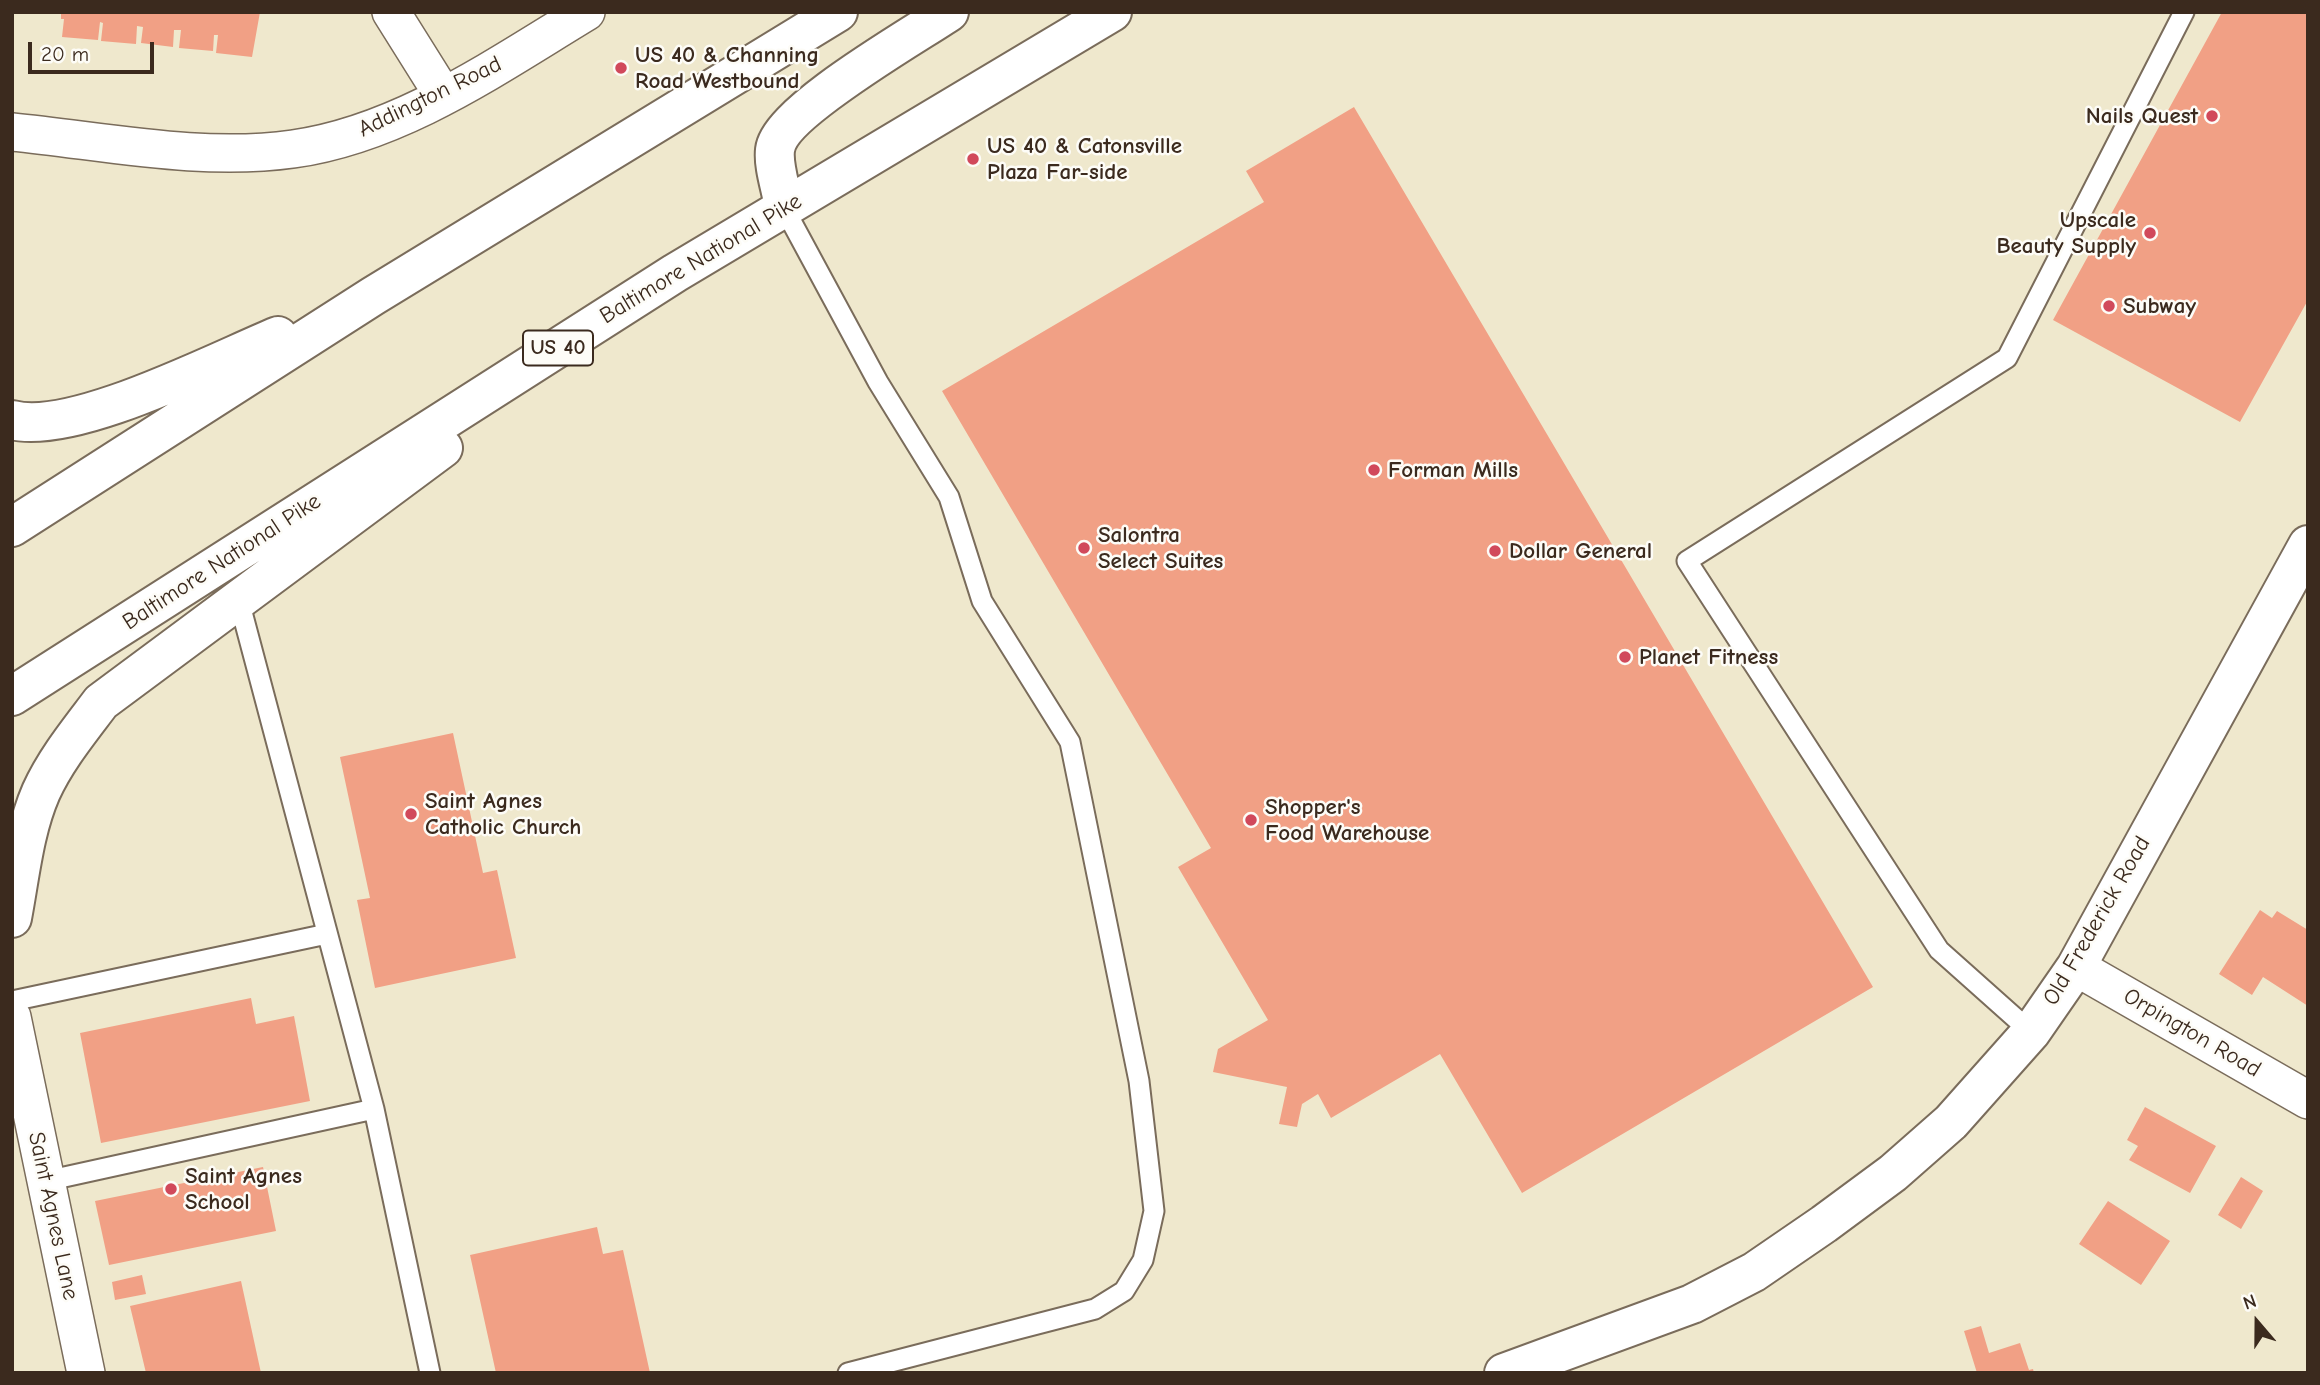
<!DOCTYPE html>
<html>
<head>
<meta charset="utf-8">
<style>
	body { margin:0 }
	#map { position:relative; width:2320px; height:1385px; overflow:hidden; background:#efe8cd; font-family:"Comic Neue",sans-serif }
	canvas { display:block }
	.frame { position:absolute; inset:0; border:14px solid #3b2a1e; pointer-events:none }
	.north { position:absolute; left:2222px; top:1287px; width:70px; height:70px; -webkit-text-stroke:5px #fdfcf7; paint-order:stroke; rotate:340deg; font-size:19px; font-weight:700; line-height:28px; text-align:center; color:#3b2a1e }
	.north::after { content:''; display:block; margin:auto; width:24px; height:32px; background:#3b2a1e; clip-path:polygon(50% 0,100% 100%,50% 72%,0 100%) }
	.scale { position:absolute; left:28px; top:42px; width:126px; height:32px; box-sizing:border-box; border:4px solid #3b2a1e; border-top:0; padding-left:9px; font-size:21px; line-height:24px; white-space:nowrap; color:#3b2a1e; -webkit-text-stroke:5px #fdfcf7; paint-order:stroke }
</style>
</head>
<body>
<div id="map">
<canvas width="2320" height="1385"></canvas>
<div class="frame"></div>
<div class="north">N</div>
<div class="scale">20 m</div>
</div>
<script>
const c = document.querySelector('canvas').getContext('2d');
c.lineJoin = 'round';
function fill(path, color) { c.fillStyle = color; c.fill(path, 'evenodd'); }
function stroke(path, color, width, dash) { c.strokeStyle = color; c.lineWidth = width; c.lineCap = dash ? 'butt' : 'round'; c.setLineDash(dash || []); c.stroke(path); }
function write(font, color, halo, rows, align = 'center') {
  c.font = font + ' "Comic Neue",sans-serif'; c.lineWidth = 5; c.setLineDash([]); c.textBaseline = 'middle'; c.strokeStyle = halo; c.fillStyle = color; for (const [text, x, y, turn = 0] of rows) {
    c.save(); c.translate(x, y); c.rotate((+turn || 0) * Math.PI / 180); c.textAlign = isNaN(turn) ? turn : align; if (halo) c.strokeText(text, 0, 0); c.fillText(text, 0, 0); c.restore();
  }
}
fill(new Path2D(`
	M61 12H260L252 57 216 53 218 35H214L213 51 179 48 181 30H174L173 47 141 43 143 27 137 26 136 44 101 41 103 23 100 22 98 40 62 37 64 19H61Z
	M2222 12H2308V300L2240 422 2053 320Z
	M1354 107 1873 987 1522 1193 1440 1054 1331 1118 1318 1094 1302 1104 1297 1127 1279 1124 1287 1087 1213 1072 1218 1049 1268 1020 1178 867 1211 848 942 391 1264 202 1246 171Z
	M453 733 483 873 497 870 516 958 375 988 357 900 370 898 340 757Z
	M2260 910 2272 918 2277 911 2308 930V1006L2263 977 2252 995 2219 974Z
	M251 998 256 1024 294 1016 310 1101 101 1143 80 1033Z
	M2145 1107 2216 1146 2190 1193 2129 1160 2138 1146 2127 1140Z
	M263 1167 276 1231 109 1265 95 1201Z
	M2241 1177 2263 1191 2241 1229 2218 1215Z
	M2108 1201 2170 1241 2141 1285 2079 1244Z
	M597 1227 603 1254 623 1250 650 1373H496L470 1255Z
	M142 1275 146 1294 115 1300 112 1282Z
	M241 1281 261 1373H146L130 1306Z
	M1981 1326 1989 1353 2020 1343 2029 1370 2033 1369 2034 1373H1977L1964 1331Z`), '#f1a085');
const lane = new Path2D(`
	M784 208 878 382 949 497 982 601 1070 742 1139 1081 1154 1211 1143 1260 1124 1291 1095 1309 848 1373
	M238 597 374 1109 430 1373
	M12 1001 327 934
	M2031 1032 1939 950 1687 561 2007 358 2184 12
	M46 1181 374 1109`);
const street = new Path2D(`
	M391 12 443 95
	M12 132C104 141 201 162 293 149 400 134 495 67 586 12
	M2076 967 2308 1100
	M12 1017 86 1373`);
const secondary = new Path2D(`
	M1504 1373 1692 1304 1754 1272 1824 1224 1893 1173 1951 1122 2031 1032 2076 967 2308 545`);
const primary = new Path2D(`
	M784 208C782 191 773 167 775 150 779 112 915 35 949 12
	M12 420C73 436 217 361 278 336
	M12 527 373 296 838 12
	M12 696 675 273 1112 12
	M12 918C20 876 24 831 41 792 56 759 80 730 101 702L443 448`);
stroke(lane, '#7a6c5b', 23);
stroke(street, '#7a6c5b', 40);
stroke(secondary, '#7a6c5b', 42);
stroke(primary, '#7a6c5b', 42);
stroke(lane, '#fff', 19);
stroke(street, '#fff', 37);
stroke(secondary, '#fff', 38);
stroke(primary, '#fff', 38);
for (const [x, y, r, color] of [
	[621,68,7,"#d1495b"],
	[2212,116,7,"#d1495b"],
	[973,159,7,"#d1495b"],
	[2150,233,7,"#d1495b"],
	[2109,306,7,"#d1495b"],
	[1374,470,7,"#d1495b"],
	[1084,548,7,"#d1495b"],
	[1495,551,7,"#d1495b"],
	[1625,657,7,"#d1495b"],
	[411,814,7,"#d1495b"],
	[1251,820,7,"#d1495b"],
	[171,1189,7,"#d1495b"]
]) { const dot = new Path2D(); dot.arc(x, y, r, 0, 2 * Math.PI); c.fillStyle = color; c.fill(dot); stroke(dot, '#fdfcf7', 2.5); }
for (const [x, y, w] of [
	[558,348,70]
]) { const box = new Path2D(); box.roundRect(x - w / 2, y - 17.5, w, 35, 5); c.fillStyle = '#fdfcf7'; c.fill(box); stroke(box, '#3b2a1e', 2); }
write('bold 21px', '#3b2a1e', null, [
	["US 40",558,348]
]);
write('bold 23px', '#3b2a1e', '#fdfcf7', [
	["US 40 & Channing",635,55],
	["Road Westbound",635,81],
	["Nails Quest",2198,116,"right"],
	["US 40 & Catonsville",987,146],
	["Plaza Far-side",987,172],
	["Upscale",2136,220,"right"],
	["Beauty Supply",2136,246,"right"],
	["Subway",2123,306],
	["Forman Mills",1388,470],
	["Salontra",1098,535],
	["Select Suites",1098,561],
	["Dollar General",1509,551],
	["Planet Fitness",1639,657],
	["Saint Agnes",425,801],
	["Catholic Church",425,827],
	["Shopper's",1265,807],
	["Food Warehouse",1265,833],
	["Saint Agnes",185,1176],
	["School",185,1202]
], 'left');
write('23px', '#3b2a1e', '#fdfcf7', [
	["Addington Road",430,97,-26],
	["Baltimore National Pike",701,259,-31],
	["Baltimore National Pike",222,562,-33],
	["Old Frederick Road",2097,921,-60],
	["Orpington Road",2192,1033,30],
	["Saint Agnes Lane",53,1216,78]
]);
</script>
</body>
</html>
